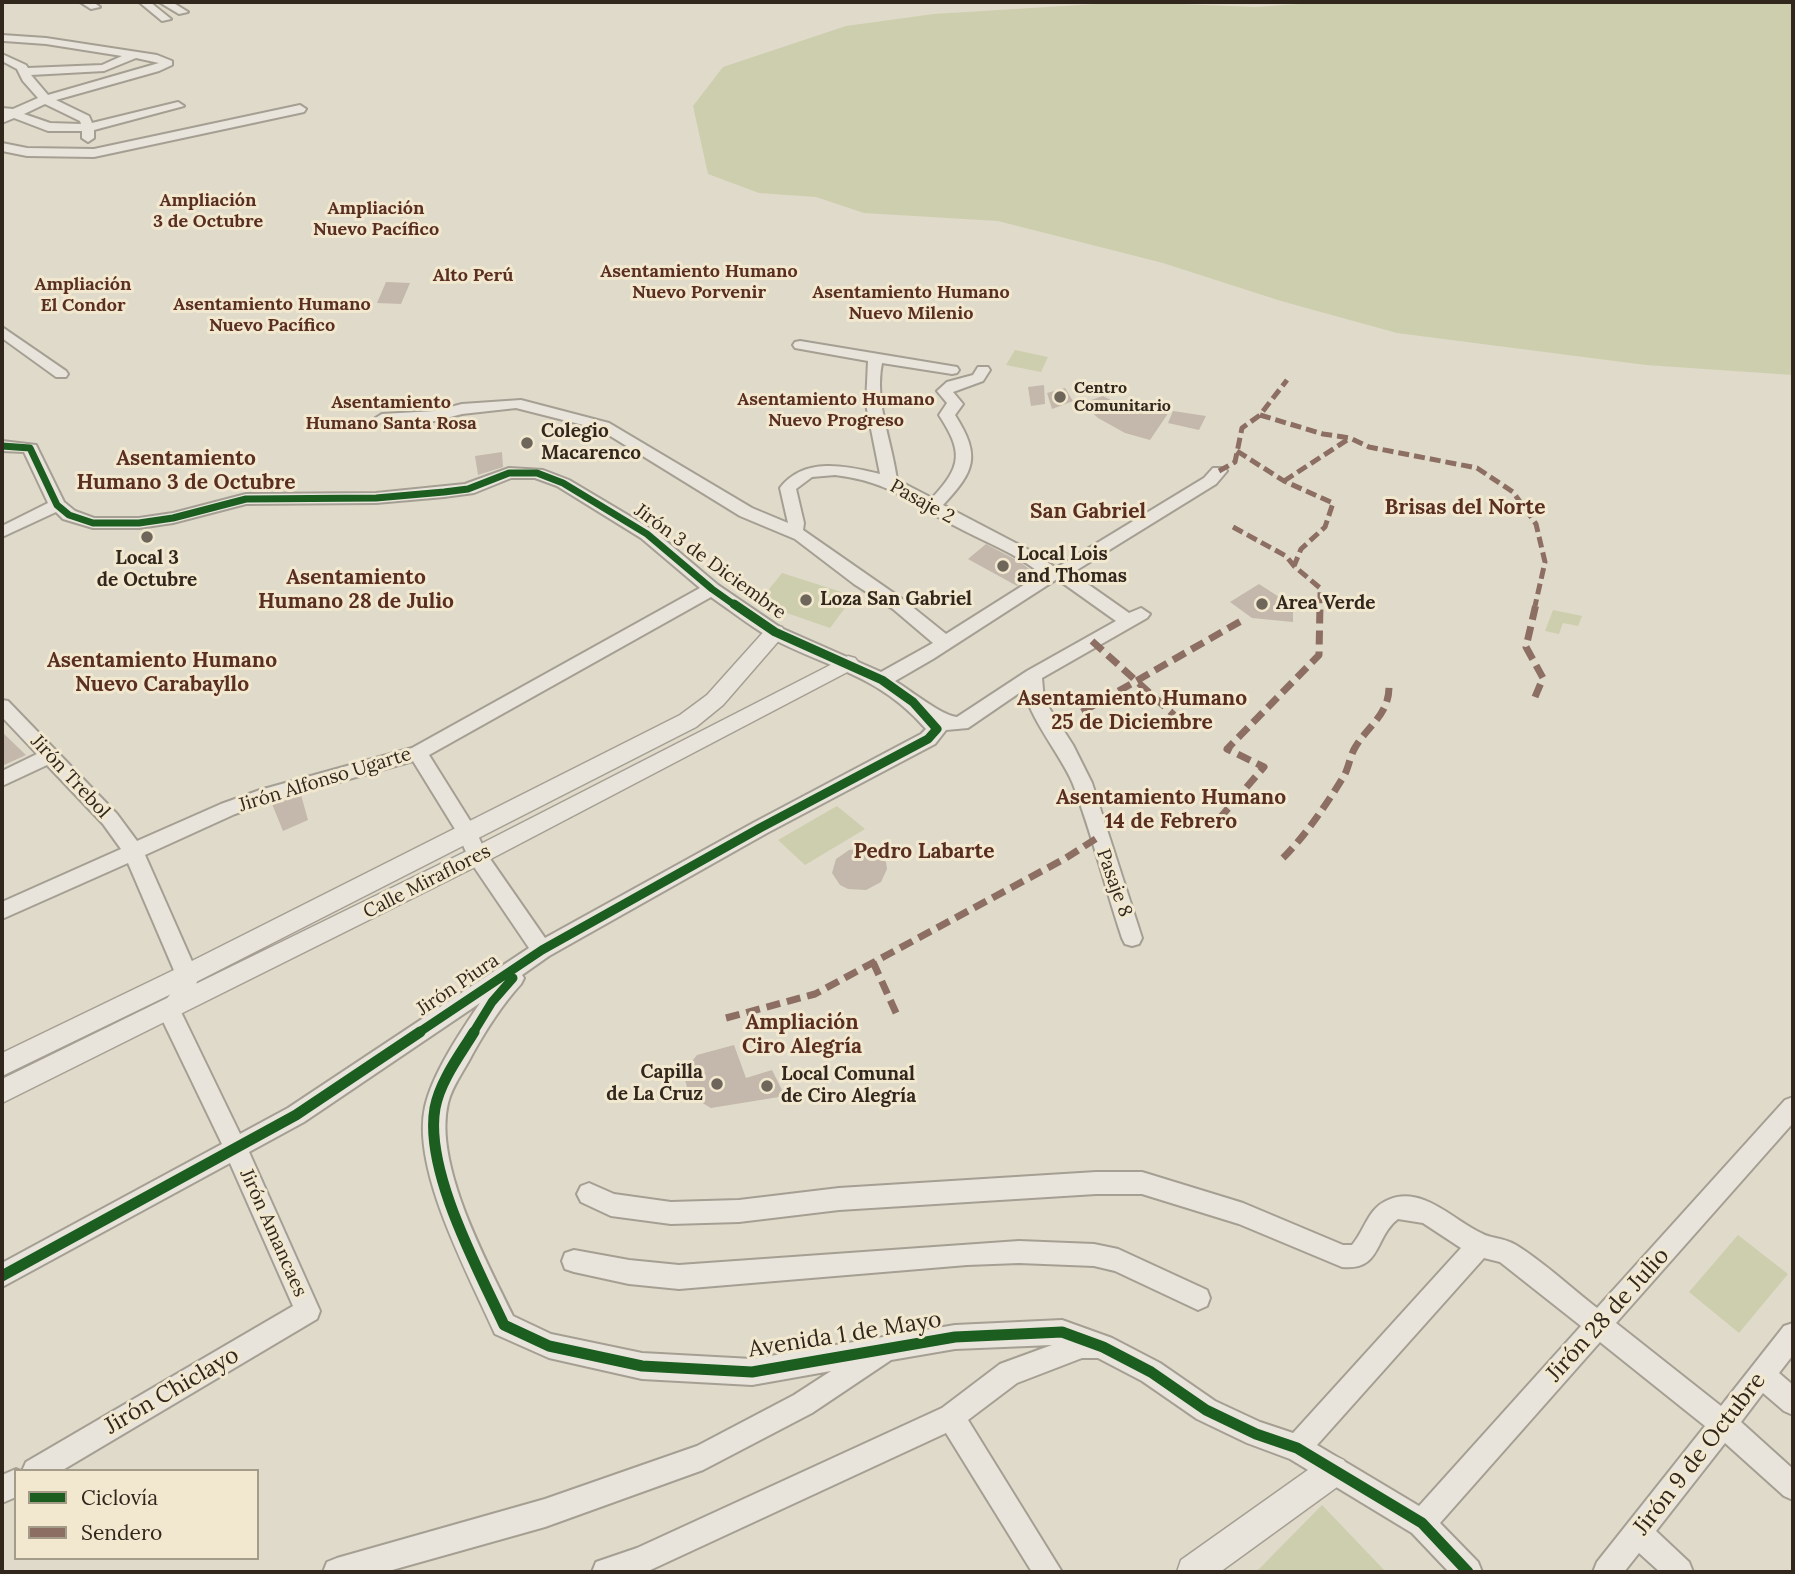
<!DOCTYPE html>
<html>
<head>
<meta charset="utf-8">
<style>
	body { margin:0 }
	#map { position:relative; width:1795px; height:1574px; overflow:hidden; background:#e0daca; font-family:Lora,serif }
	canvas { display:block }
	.frame { position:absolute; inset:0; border:4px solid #31271d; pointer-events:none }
	.legend { position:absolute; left:14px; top:1469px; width:245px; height:91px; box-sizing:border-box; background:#f1e8cf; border:2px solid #a49b88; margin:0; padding:9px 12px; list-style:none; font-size:21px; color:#31271d }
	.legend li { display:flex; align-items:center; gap:14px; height:35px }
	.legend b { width:35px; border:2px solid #a49b88 }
</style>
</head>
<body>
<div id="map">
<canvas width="1795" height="1574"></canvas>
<div class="frame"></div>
<ul class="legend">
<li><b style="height:9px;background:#1b5e20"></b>Ciclovía</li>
<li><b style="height:9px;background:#8d6e63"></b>Sendero</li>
</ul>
</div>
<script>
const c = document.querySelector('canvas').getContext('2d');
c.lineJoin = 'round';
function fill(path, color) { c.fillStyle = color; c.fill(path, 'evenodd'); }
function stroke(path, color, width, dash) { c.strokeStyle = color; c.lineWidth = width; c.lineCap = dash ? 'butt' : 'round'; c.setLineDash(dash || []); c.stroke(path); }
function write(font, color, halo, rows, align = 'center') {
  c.font = font + ' Lora,serif'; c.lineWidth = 6; c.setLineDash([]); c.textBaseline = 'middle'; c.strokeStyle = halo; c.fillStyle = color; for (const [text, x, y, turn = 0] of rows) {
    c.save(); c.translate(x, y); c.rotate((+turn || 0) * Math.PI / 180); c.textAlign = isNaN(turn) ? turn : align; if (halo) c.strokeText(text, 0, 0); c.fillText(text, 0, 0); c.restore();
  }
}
fill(new Path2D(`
	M1128 2 1256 7 1329 2H1793V375L1646 365 1397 333 1281 301 1163 263 998 221 864 213 816 197 759 193 708 174 693 106 723 67 846 26 934 14Z
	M1015 350 1048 357 1041 372 1006 365Z
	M782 573 854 596 830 628 758 603Z
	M1553 610 1582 616 1578 626 1563 623 1559 634 1545 631Z
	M837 806 865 829 805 865 778 840Z
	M1738 1235 1788 1274 1739 1333 1689 1292Z
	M1322 1505 1386 1572H1256Z`), '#cdcead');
fill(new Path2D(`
	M386 282 410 283 401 304 377 303Z
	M1044 385 1045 404 1031 406 1028 387Z
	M1065 388 1073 401 1052 409 1047 393Z
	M1103 396 1117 403 1169 412 1150 440 1125 433 1098 418 1082 403Z
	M1173 411 1206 416 1199 430 1168 423Z
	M502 452 503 467 478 475 475 456Z
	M986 544 1020 562 1036 574 1017 586 968 559Z
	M1259 584 1293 606V622L1252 618 1230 602Z
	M2 732 26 755 2 766Z
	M301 795 308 820 283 831 272 804Z
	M866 848 875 851 886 862 887 869 881 882 866 890 848 889 840 885 832 873 836 859 849 850Z
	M734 1045 746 1078 772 1070 785 1096 711 1108 689 1095 683 1072 697 1055Z`), '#c3b8ab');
const minor = new Path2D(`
	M80 2H93L100 7 91 9Z
	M139 2H150L171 19 162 21Z
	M159 2H172L188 12 179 14Z
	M2 35 46 38 157 55 172 61V65L159 71 56 100 89 116 92 123 178 102 184 106 94 130V138L88 142 82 138V131H48L14 118 2 123V108L13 109 38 98 23 81 17 69 2 61V54L26 65 28 68 102 65 122 56 46 44 4 41ZM136 58 159 63 48 95 31 75 104 71ZM45 104 80 121 81 124 50 123 24 114Z
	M300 105 306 109 304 112 94 157 27 156 2 151V143L27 148 94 149Z
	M2 327 66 371 68 374 66 377H56L2 338Z
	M800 341 957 367 959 370 957 373 952 374 882 363C874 402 892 441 897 480L932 498C962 466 963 452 939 415L947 403 937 391 947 382 973 375 978 367H988L990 370 983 381 953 392 963 404 955 415C981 456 975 471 943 505L1027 549 1056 568 1204 478 1213 468H1225L1227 471 1216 484 1072 573 1129 613 1141 608 1150 614 1147 618 1042 678 1044 700 1073 745 1092 783 1142 938 1139 944 1132 946 1125 944 1122 938C1105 887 1092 834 1073 784 1062 756 1027 716 1025 689L968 728 946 730 935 744 767 833 549 956 522 975 524 978 521 984C501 1006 486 1030 472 1055 464 1071 452 1086 448 1103 433 1164 487 1262 513 1316L551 1334 642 1353 752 1359 955 1325 1062 1320 1112 1338 1160 1363 1215 1401 1260 1422 1293 1433 1461 1248 1423 1223 1398 1219C1374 1237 1382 1271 1342 1267L1239 1224 1142 1194H1096L839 1210 739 1222 671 1224 611 1216 581 1202 577 1194 581 1186 589 1183 614 1194 671 1202 739 1200 839 1188 1096 1172H1142L1243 1203 1343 1245H1352C1365 1230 1368 1208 1388 1200 1422 1185 1453 1220 1481 1233 1491 1239 1502 1237 1516 1245 1545 1263 1571 1288 1597 1308L1785 1100 1793 1097V1123L1616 1323 1721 1406 1784 1326 1793 1323V1355L1779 1373 1793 1385V1415L1784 1411 1763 1393 1741 1422 1793 1469V1500L1784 1496 1725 1443 1656 1531 1689 1562 1693 1572H1660L1639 1553 1624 1572H1593L1597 1562 1705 1426 1600 1342 1440 1523 1478 1562 1482 1572H1449L1412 1533 1290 1459 1247 1443 1197 1419 1142 1381 1098 1358H1082L1017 1383 968 1420 1062 1572H1032L946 1433 646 1572H592L596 1562 637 1548 942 1408 1000 1364 1052 1345 955 1349 891 1360 812 1413 703 1470 545 1527 385 1572H323L327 1562 337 1558 545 1499 697 1446 794 1395 831 1371 752 1385 642 1379 549 1358 495 1334C469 1275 411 1170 425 1107 432 1074 461 1031 480 1003L304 1122 249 1152 320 1311 317 1319 61 1471H22L26 1462 293 1306 230 1163 2 1287V1263L222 1144 158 1011 174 989 176 975 128 863 2 919V902L121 849 103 824 47 765 2 786V771L37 754 2 717V700L8 701 117 814 137 841 221 804 260 790 412 748 700 588 641 538 557 486 535 478H511L474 493 444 497 376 503 246 504 173 523 139 528H93L63 519 56 512 2 537V526L48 503 24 452 2 451V441L36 445 64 502 75 511 94 518H139L173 513 246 494 376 493 465 484 509 468 543 470 569 480 653 530 718 585 781 628 881 672 933 643 893 609 854 584 795 539 740 516 599 429 516 408 462 414 435 421 382 424 374 419 382 414 435 411 462 404 521 400 609 423 752 508 788 523 780 488C804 456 847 466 880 474L866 404 868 361 795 348 793 345 795 342ZM835 475C892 482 909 503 957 527 985 542 1016 553 1041 574L946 634 905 601 803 530 804 523 796 489 812 477ZM1057 579 1116 621 1027 671 957 717C942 716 910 690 895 681L933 659ZM711 597C730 610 749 625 769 637 830 669 878 674 926 729L921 734 753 823 545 938 486 853 474 827 429 755ZM413 761 458 834 470 861 529 948 288 1108 240 1134 181 1012 195 992 198 975 145 855 235 814 271 801ZM1484 1258 1500 1262 1581 1326 1419 1506 1317 1445Z
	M1019 1241 1094 1244 1118 1249 1207 1290 1210 1298 1207 1306 1198 1310 1115 1271 1094 1266 1019 1263 967 1265 679 1289 629 1284 574 1272 565 1269 562 1261 565 1253 574 1250 629 1260 679 1265Z
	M16 1469 21 1471H16V1497L2 1503V1475Z`);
const tertiary = new Path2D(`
	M775 625 782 627 785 632 782 637 723 705 696 727 196 982 2 1076V1053L178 968 680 715 707 695 768 627Z
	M848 656 855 658 859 663 855 668 485 862 2 1103V1079L469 850Z
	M1333 1455 1344 1460 1349 1471 1344 1482 1220 1572H1177L1181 1560 1322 1460Z`);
stroke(minor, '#a59f93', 4);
stroke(tertiary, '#a59f93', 3);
fill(minor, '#e8e4db');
fill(tertiary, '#e8e4db');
stroke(new Path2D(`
	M1260 415 1323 434 1350 438 1369 447 1477 468 1513 492 1536 524 1545 562 1535 606
	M1237 451 1284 481 1333 503 1325 527 1301 549 1294 566 1320 588V606
	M1219 471 1235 462 1242 428 1260 415 1287 380
	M1284 481 1350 438
	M1233 527 1286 556 1294 566`), '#8d6e63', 5, [11, 5]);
stroke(new Path2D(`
	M1092 641 1174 715
	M1535 697 1543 678 1526 647 1536 604
	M1082 712 1241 621
	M1219 819 1264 767 1227 749 1319 655 1320 604
	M1283 858C1306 835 1326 805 1344 776 1349 767 1350 755 1356 746 1369 725 1389 714 1389 687
	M873 962 897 1015
	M726 1018 815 994 1066 858 1097 838`), '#8d6e63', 7, [14, 7]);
stroke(new Path2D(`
	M2 446 30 448 57 505 69 515 93 523H139L173 518 246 499 376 498 444 492 468 489 509 473H537L563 483 647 534 712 589 736 606`), '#1b5e20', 7);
stroke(new Path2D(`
	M418 1033 542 950 760 828 928 739 937 729 913 702 882 680 775 632 734 604
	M473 1033 492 1002 513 978`), '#1b5e20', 9);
stroke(new Path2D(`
	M474 1032C460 1055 440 1081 435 1108 424 1170 478 1269 504 1325L549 1346 642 1366 752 1372 955 1337 1062 1332 1103 1347 1151 1372 1206 1410 1256 1434 1297 1448 1422 1523 1468 1572
	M2 1276 296 1115 420 1032`), '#1b5e20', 11);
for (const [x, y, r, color] of [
	[1060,397,7,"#6e665a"],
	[527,443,7,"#6e665a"],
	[147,537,7,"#6e665a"],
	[1003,566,7,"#6e665a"],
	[806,600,7,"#6e665a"],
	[1262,604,7,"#6e665a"],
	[717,1084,7,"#6e665a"],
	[767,1086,7,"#6e665a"]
]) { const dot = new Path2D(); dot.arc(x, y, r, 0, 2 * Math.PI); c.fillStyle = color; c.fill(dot); stroke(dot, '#f1e8cf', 2.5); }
write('bold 16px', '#31271d', '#f1e8cf', [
	["Centro",1074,388],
	["Comunitario",1074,406]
], 'left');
write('bold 18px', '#5a2e21', '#f1e8cf', [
	["Ampliación",208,201],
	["3 de Octubre",208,222],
	["Ampliación",376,209],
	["Nuevo Pacífico",376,230],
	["Asentamiento Humano",699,272],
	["Nuevo Porvenir",699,293],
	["Alto Perú",473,276],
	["Ampliación",83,285],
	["El Condor",83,306],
	["Asentamiento Humano",911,293],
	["Nuevo Milenio",911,314],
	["Asentamiento Humano",272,305],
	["Nuevo Pacífico",272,326],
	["Asentamiento Humano",836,400],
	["Nuevo Progreso",836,421],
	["Asentamiento",391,403],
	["Humano Santa Rosa",391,424]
]);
write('bold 19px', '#31271d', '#f1e8cf', [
	["Colegio",541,432],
	["Macarenco",541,454],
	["Local Lois",1017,555],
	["and Thomas",1017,577],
	["Local 3",147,559,"center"],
	["de Octubre",147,581,"center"],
	["Loza San Gabriel",820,600],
	["Area Verde",1276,604],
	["Capilla",703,1073,"right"],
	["de La Cruz",703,1095,"right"],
	["Local Comunal",781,1075],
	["de Ciro Alegría",781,1097]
], 'left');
write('19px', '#31271d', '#f1e8cf', [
	["Pasaje 2",922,502,29],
	["Jirón 3 de Diciembre",710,562,36],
	["Jirón Trebol",70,777,47],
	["Jirón Alfonso Ugarte",325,780,-17],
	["Calle Miraflores",427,882,-27],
	["Pasaje 8",1114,883,70],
	["Jirón Piura",458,985,-34],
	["Jirón Amancaes",273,1233,66]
]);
write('bold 21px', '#5a2e21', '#f1e8cf', [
	["Asentamiento",186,459],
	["Humano 3 de Octubre",186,483],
	["Brisas del Norte",1465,508],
	["San Gabriel",1088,512],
	["Asentamiento",356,578],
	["Humano 28 de Julio",356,602],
	["Asentamiento Humano",162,661],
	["Nuevo Carabayllo",162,685],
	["Asentamiento Humano",1132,699],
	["25 de Diciembre",1132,723],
	["Asentamiento Humano",1171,798],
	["14 de Febrero",1171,822],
	["Pedro Labarte",924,852],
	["Ampliación",802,1023],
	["Ciro Alegría",802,1047]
]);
write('23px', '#31271d', '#f1e8cf', [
	["Jirón 28 de Julio",1608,1315,-48],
	["Avenida 1 de Mayo",845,1335,-9],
	["Jirón Chiclayo",172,1391,-30],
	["Jirón 9 de Octubre",1700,1454,-52]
]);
</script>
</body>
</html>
